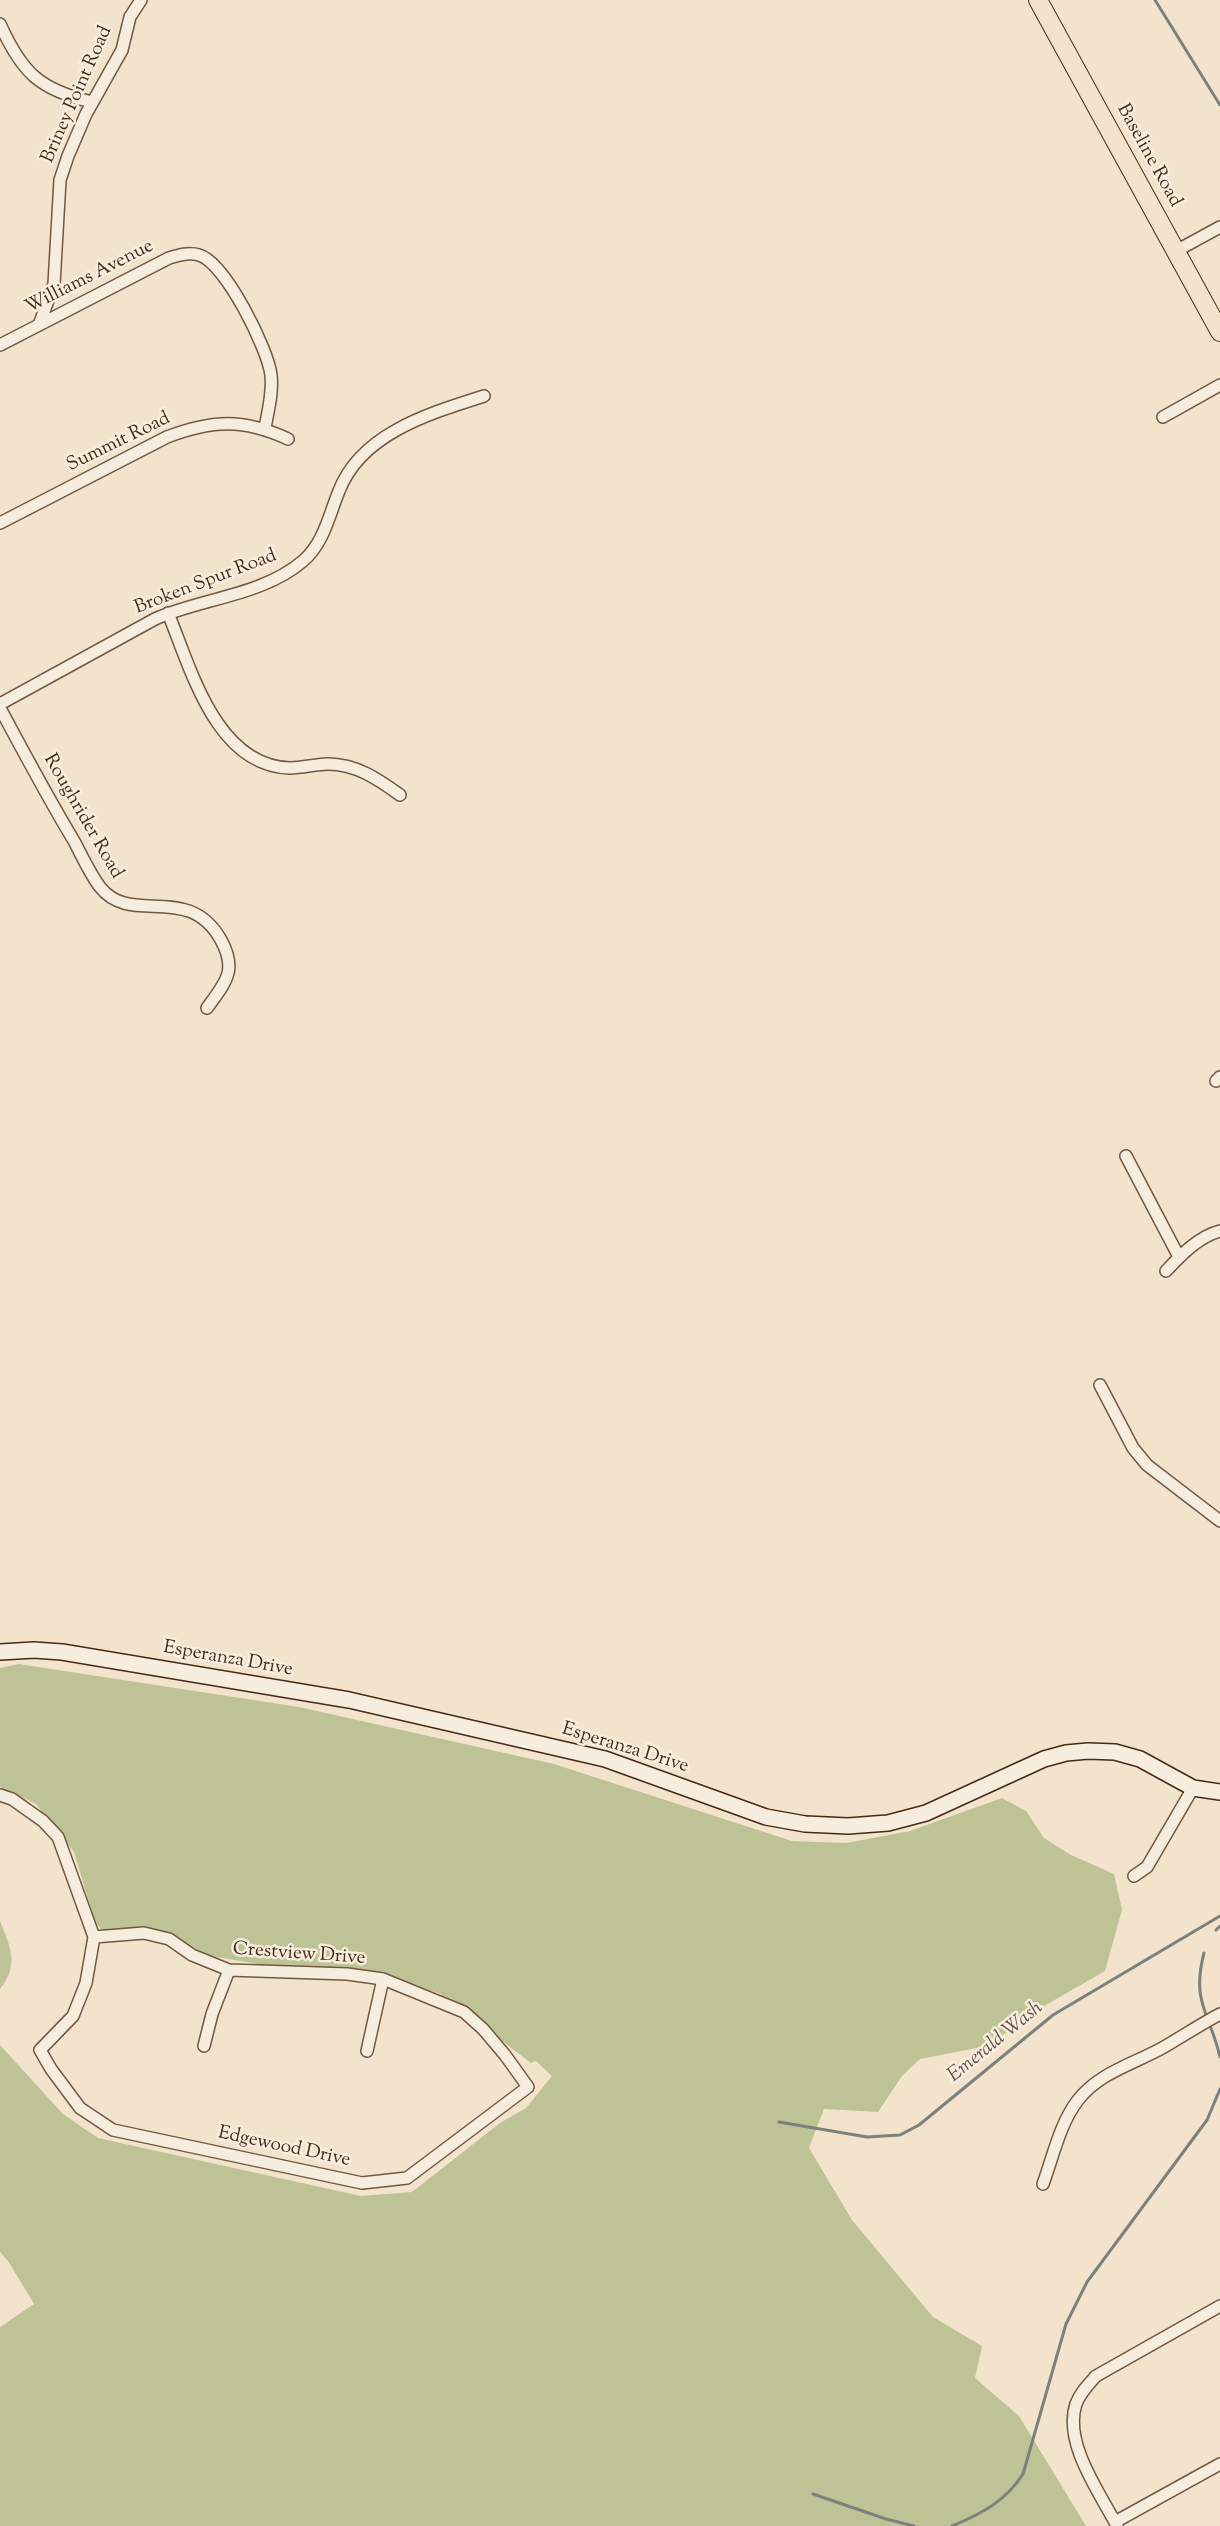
<!DOCTYPE html>
<html>
<head>
<meta charset="utf-8">
<style>
	body { margin:0 }
	canvas { display:block; background:#f3e3cc }
</style>
</head>
<body>
<canvas width="1220" height="2526"></canvas>
<script>
const c = document.querySelector('canvas').getContext('2d');
c.lineJoin = 'round';
function fill(path, color) { c.fillStyle = color; c.fill(path, 'evenodd'); }
function stroke(path, color, width, dash) { c.strokeStyle = color; c.lineWidth = width; c.lineCap = dash ? 'butt' : 'round'; c.setLineDash(dash || []); c.stroke(path); }
function write(font, color, halo, rows, align = 'center') {
  c.font = font + ' "Sorts Mill Goudy",serif'; c.lineWidth = 5; c.setLineDash([]); c.textBaseline = 'middle'; c.strokeStyle = halo; c.fillStyle = color; for (const [text, x, y, turn = 0] of rows) {
    c.save(); c.translate(x, y); c.rotate((+turn || 0) * Math.PI / 180); c.textAlign = isNaN(turn) ? turn : align; if (halo) c.strokeText(text, 0, 0); c.fillText(text, 0, 0); c.restore();
  }
}
fill(new Path2D(`
	M19 1664 299 1707 554 1764 792 1841 846 1843 910 1831 1002 1798 1026 1811 1044 1838 1071 1855 1114 1874 1122 1910 1105 1971 1046 2005 987 2046 920 2059 902 2076 878 2112 824 2109 809 2148 852 2220 933 2317 982 2346 975 2378 1019 2416 1086 2526H0V2327L34 2304 8 2261 0 2252V2045L63 2114 98 2138 361 2196 412 2192 500 2123 526 2108 552 2076 536 2061 531 2063 439 1993 373 1974 287 1969 211 1956 172 1937 104 1932 95 1922 74 1852 36 1804 0 1787V1668Z
	M0 1921C10 1947 20 1964 0 1989Z`), '#bec396');
stroke(new Path2D(`
	M1155 0 1220 105
	M1216 1930 1220 1926
	M1204 1953C1191 2003 1210 2013 1220 2057
	M779 2122 867 2137 900 2135 919 2125 1053 2015 1220 1916
	M813 2494 886 2519 914 2526
	M952 2526C981 2514 1006 2501 1023 2474L1066 2324 1087 2282 1207 2120 1220 2089`), '#7d817d', 3);
const street = new Path2D(`
	M0 24C22 73 40 90 92 102
	M1176 251 1220 227
	M39 325 54 284 60 180 68 156 86 114 122 50 130 17 141 0
	M0 345 169 258C179 255 189 252 199 255 225 262 268 349 271 375 273 393 268 411 265 428
	M1163 417 1220 385
	M0 523 167 437C212 420 243 418 288 439
	M168 613C191 669 216 766 290 768 303 768 316 764 328 764 356 764 378 779 400 795
	M0 704 155 619C202 598 262 596 303 561 324 543 329 515 339 491 361 433 431 413 484 396
	M0 708C24 753 48 798 74 841 82 856 90 874 100 887 131 927 188 881 221 940 238 971 225 983 207 1008
	M1216 1081 1220 1077
	M1126 1156 1179 1257
	M1166 1271C1180 1256 1199 1236 1220 1231
	M1100 1385 1133 1448 1147 1465 1220 1521
	M0 1795 12 1799 43 1821 58 1837 94 1937 86 1983 73 2016 40 2050 51 2069 80 2108 113 2130 362 2183 407 2178 528 2087 505 2055 483 2029 464 2012 383 1979 347 1974 229 1970 192 1955 169 1939 144 1933 94 1937
	M1134 1876 1147 1867 1193 1788
	M204 2046 212 2014 229 1970
	M367 2051 383 1979
	M1043 2184C1053 2157 1060 2123 1078 2100 1100 2072 1134 2064 1164 2047 1183 2036 1201 2024 1220 2014
	M1115 2522 1220 2464
	M1117 2526C1100 2493 1063 2443 1076 2404 1080 2393 1088 2385 1096 2376L1220 2306`);
const secondary = new Path2D(`
	M0 1652 34 1650 62 1652 349 1700 605 1759 766 1817 805 1824 848 1826 888 1823 926 1813 1044 1759 1066 1753 1088 1751 1115 1752 1140 1759 1193 1788 1220 1792`);
const primary = new Path2D(`
	M1038 0 1220 332`);
stroke(street, '#725842', 14);
stroke(secondary, '#472914', 18);
stroke(primary, '#472914', 20);
stroke(street, '#f7edde', 11);
stroke(secondary, '#f7edde', 15);
stroke(primary, '#f3e3cc', 18);
write('19px', '#472914', '#f7edde', [
	["Briney Point Road",78,95,-66],
	["Baseline Road",1148,156,61],
	["Williams Avenue",90,278,-27],
	["Summit Road",119,443,-26],
	["Broken Spur Road",206,583,-21],
	["Roughrider Road",82,817,60],
	["Esperanza Drive",228,1660,10],
	["Esperanza Drive",625,1749,17],
	["Crestview Drive",299,1955,4],
	["Edgewood Drive",284,2148,12]
]);
write('italic 20px', '#5e4e40', '#f7edde', [
	["Emerald Wash",996,2043,-39]
]);
</script>
</body>
</html>
